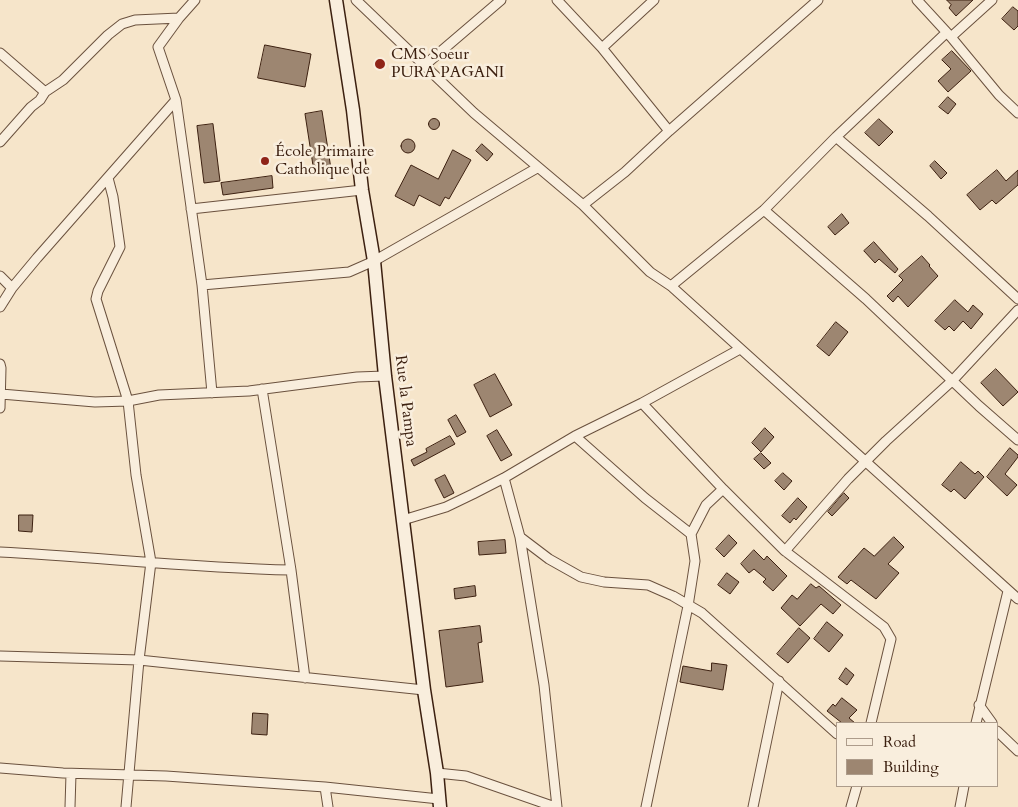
<!DOCTYPE html>
<html>
<head>
<meta charset="utf-8">
<style>
	body { margin:0 }
	#map { position:relative; width:1018px; height:807px; overflow:hidden; background:#f6e5ca; font-family:Cardo,serif }
	canvas { display:block }
	.legend { position:absolute; left:836px; top:722px; width:162px; height:65px; box-sizing:border-box; background:#f9eedd; border:1px solid #ad9c8b; margin:0; padding:6px 9px; list-style:none; font-size:15px; color:#3c2010 }
	.legend li { display:flex; align-items:center; gap:10px; height:25px }
	.legend b { width:25px; border:1px solid #ad9c8b }
</style>
</head>
<body>
<div id="map">
<canvas width="1018" height="807"></canvas>
<ul class="legend">
<li><b style="height:6px;background:#f9eedd"></b>Road</li>
<li><b style="height:14px;background:#9d8671"></b>Building</li>
</ul>
</div>
<script>
const c = document.querySelector('canvas').getContext('2d');
c.lineJoin = 'round';
function fill(path, color) { c.fillStyle = color; c.fill(path, 'evenodd'); }
function stroke(path, color, width, dash) { c.strokeStyle = color; c.lineWidth = width; c.lineCap = dash ? 'butt' : 'round'; c.setLineDash(dash || []); c.stroke(path); }
function write(font, color, halo, rows, align = 'center') {
  c.font = font + ' Cardo,serif'; c.lineWidth = 5; c.setLineDash([]); c.textBaseline = 'middle'; c.strokeStyle = halo; c.fillStyle = color; for (const [text, x, y, turn = 0] of rows) {
    c.save(); c.translate(x, y); c.rotate((+turn || 0) * Math.PI / 180); c.textAlign = isNaN(turn) ? turn : align; if (halo) c.strokeText(text, 0, 0); c.fillText(text, 0, 0); c.restore();
  }
}
const building = new Path2D(`
	M947 0H973L956 16 949 8 951 5Z
	M1013 7 1018 11V26L1014 30 1002 19Z
	M265 45 311 54 305 87 258 78Z
	M952 51 971 71 948 92 938 81 951 69 942 60Z
	M948 97 956 104 948 114 939 107Z
	M322 111 331 169 314 172 305 114Z
	M428.5 124a5.5 5.5 0 1 1 11 0a5.5 5.5 0 1 1-11 0Z
	M879 119 893 132 879 146 865 133Z
	M213 124 220 181 204 183 197 126Z
	M401 146a7 7 0 1 1 14 0a7 7 0 1 1-14 0Z
	M482 144 493 154 487 161 476 151Z
	M453 150 471 160 449 199 445 197 440 206 419 195 414 206 395 196 411 165 438 179Z
	M935 161 947 173 941 179 930 166Z
	M997 170 1006 181 1018 170V185L996 204 992 200 980 210 967 195Z
	M272 176 273 188 223 195 221 183Z
	M842 214 849 223 835 235 828 227Z
	M874 242 898 269 895 273 879 259 875 263 864 251Z
	M922 256 930 265 929 266 938 276 908 307 898 296 893 302 887 296 903 280 899 276Z
	M955 300 968 312 973 305 983 314 971 329 963 321 954 331 949 326 945 330 935 321Z
	M836 322 848 332 829 356 817 346Z
	M996 369 1018 392 1003 406 981 383Z
	M495 374 512 405 490 417 474 385Z
	M456 415 466 432 457 437 448 420Z
	M765 428 774 437 761 452 752 443Z
	M497 430 512 455 501 461 487 436Z
	M450 436 455 444 414 466 411 460 427 452 426 449Z
	M1010 448 1018 455V457L1005 474 1017 485 1007 496 987 477Z
	M761 453 771 463 764 469 754 459Z
	M961 462 975 474 978 471 984 477 965 499 954 489 951 492 942 485Z
	M783 473 792 481 784 490 775 481Z
	M445 475 454 493 444 498 435 480Z
	M844 493 849 498 832 516 828 512Z
	M798 498 807 507 796 520 794 518 790 523 782 516Z
	M19 515H33L32 532 19 531Z
	M729 535 737 543 724 557 716 549Z
	M894 537 904 547 888 564 899 573 876 599 851 580 847 584 838 577 864 548 874 556Z
	M505 540 506 553 479 555 478 542Z
	M754 550 764 560 767 556 787 576 773 591 763 582 766 579 754 569 749 573 741 564Z
	M727 573 739 582 730 594 718 585Z
	M811 584 816 588 819 586 841 605 833 614 821 604 800 626 781 608 792 595 797 599Z
	M475 586 476 596 455 599 454 589Z
	M827 622 843 635 829 652 814 639Z
	M480 626 482 642 478 643 483 682 446 687 439 631Z
	M799 628 810 638 788 663 777 654Z
	M712 663 727 665 723 690 680 682 683 666 711 671Z
	M846 668 854 675 847 685 839 679Z
	M842 698 857 710 849 718 855 723H842L827 711 833 704 835 706Z
	M253 713 268 714 267 735 252 734Z`);
fill(building, '#9d8671');
stroke(building, '#3c2010', 1);
const street = new Path2D(`
	M195 0 179 18 158 47 176 100 202 285 212 393
	M356 0 474 113 583 205 650 272 671 286 1018 599
	M557 0 602 48 669 131
	M917 0 951 37 999 95 1018 113
	M946 33 836 137 928 216 1018 299
	M951 37 992 0
	M602 48 654 0
	M0 53 45 92
	M425 65 501 0
	M0 142 31 107 40 100 45 92 63 80 108 35 122 24 135 20 179 18
	M108 178 113 197 120 247 98 291 96 299 128 401 136 475 151 562 139 660 126 807
	M583 205 625 172 669 131 818 0
	M191 209 362 190
	M764 210 866 299 979 406 1018 440
	M0 276 12 288
	M202 285 349 272 374 261 537 168
	M671 286 764 210 836 137
	M0 307 12 288 37 258 176 100
	M0 364 1 368 0 408
	M262 389 291 570 305 678
	M1 394 95 402 128 401 159 395 249 391 357 377 385 376
	M642 403 723 489
	M575 436 645 498 691 534
	M504 478 520 537 544 685 557 807
	M403 520 446 507 473 494 504 478 575 436 642 403 740 349
	M520 537 549 559 581 577 604 582 648 585 673 596 702 613 837 734
	M0 552C97 557 194 568 291 570
	M0 656 139 660 424 690
	M979 705 992 723
	M871 723 891 639 884 627 785 551 848 479 886 441 953 380 1018 310
	M976 723 1008 591
	M997 731 1018 751
	M0 768 63 773 166 776 325 787 328 807
	M437 773 466 776 555 807
	M325 787 439 799
	M70 807 71 774
	M646 807 688 606 695 561 691 534 706 505 723 489 785 551
	M753 807 779 681
	M851 807 857 786
	M960 807 964 786`);
const secondary = new Path2D(`
	M336 0 353 110 362 190 374 261 385 376 424 690 437 773 440 807`);
stroke(street, '#6a513e', 11);
stroke(secondary, '#3c2010', 15);
stroke(street, '#f9eedd', 9);
stroke(secondary, '#f9eedd', 12);
for (const [x, y, r, color] of [
	[380,64,6,"#8f2418"],
	[265,161,5,"#8f2418"]
]) { const dot = new Path2D(); dot.arc(x, y, r, 0, 2 * Math.PI); c.fillStyle = color; c.fill(dot); stroke(dot, '#f9eedd', 2); }
write('16px', '#3c2010', '#f9eedd', [
	["CMS Soeur",391,55],
	["PURA PAGANI",391,73],
	["École Primaire",275,152],
	["Catholique de",275,170]
], 'left');
write('16px', '#3c2010', '#f9eedd', [
	["Rue la Pampa",405,401,83]
]);
</script>
</body>
</html>
